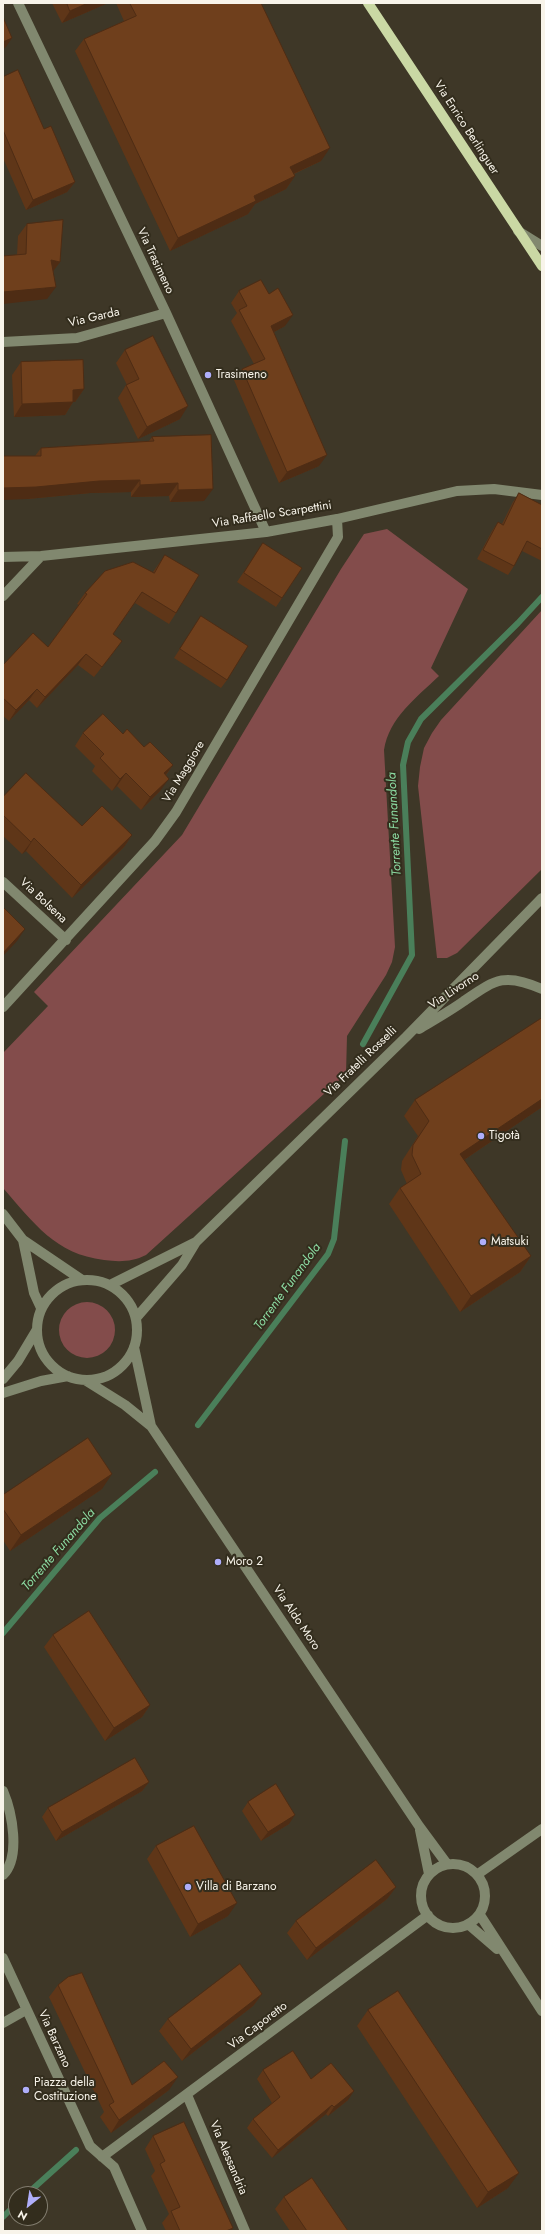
<!DOCTYPE html>
<html>
<head>
<meta charset="utf-8">
<style>
	body { margin:0 }
	#map { position:relative; width:545px; height:2234px; overflow:hidden; background:#3e3727; font-family:Jost,sans-serif }
	canvas { display:block }
	.frame { position:absolute; inset:0; border:4px solid #f8f4ea; pointer-events:none }
	.north { position:absolute; left:8px; top:2186px; width:40px; height:40px; box-sizing:border-box; background:#332d1d; border:1px solid #827d6f; border-radius:50%; rotate:210deg; font-size:11px; font-weight:700; line-height:16px; text-align:center; color:#f8f4ea }
	.north::after { content:''; display:block; margin:auto; width:14px; height:18px; background:#afaefa; clip-path:polygon(50% 0,100% 100%,50% 72%,0 100%) }
</style>
</head>
<body>
<div id="map">
<canvas width="545" height="2234"></canvas>
<div class="frame"></div>
<div class="north">N</div>
</div>
<script>
const c = document.querySelector('canvas').getContext('2d');
c.lineJoin = 'round';
function fill(path, color) { c.fillStyle = color; c.fill(path, 'evenodd'); }
function stroke(path, color, width, dash) { c.strokeStyle = color; c.lineWidth = width; c.lineCap = dash ? 'butt' : 'round'; c.setLineDash(dash || []); c.stroke(path); }
function write(font, color, halo, rows, align = 'center') {
  c.font = font + ' Jost,sans-serif'; c.lineWidth = 4; c.setLineDash([]); c.textBaseline = 'middle'; c.strokeStyle = halo; c.fillStyle = color; for (const [text, x, y, turn = 0] of rows) {
    c.save(); c.translate(x, y); c.rotate((+turn || 0) * Math.PI / 180); c.textAlign = isNaN(turn) ? turn : align; if (halo) c.strokeText(text, 0, 0); c.fillText(text, 0, 0); c.restore();
  }
}
fill(new Path2D(`
	M387 529 468 589 431 668 439 676C416 698 389 718 384 750L395 947 392 962 386 975 347 1036 346 1074 146 1255C132 1262 119 1262 104 1260 55 1254 34 1223 3 1188V1053L48 1006 34 992 182 835 341 569 364 534Z
	M542 610V869L457 953 447 958H437L418 786 420 767 424 748 432 733 441 720Z
	M59 1330a28 28 0 1 1 56 0a28 28 0 1 1-56 0Z`), '#834c4b');
stroke(new Path2D(`
	M363 1044 412 955 403 765 408 742 421 719 518 623 542 597
	M198 1425 328 1254 334 1239 345 1141
	M3 1633 100 1518 155 1472
	M27 2194 76 2150
	M3 2217 16 2204`), '#4a7f5a', 6);
stroke(new Path2D(`
	M18 3 166 313 266 532
	M518 231 542 246
	M3 342 77 338 166 313
	M3 557 41 556 266 532 337 519 457 491 494 489 542 495
	M3 596 41 556
	M3 882 66 940
	M3 1007 155 841 176 812 338 537 337 519
	M419 1029C434 1020 450 1011 464 1001 495 980 504 972 542 989
	M3 1214 23 1240 82 1280
	M23 1240 34 1293 41 1308
	M37 1330a50 50 0 1 1 100 0a50 50 0 1 1-100 0Z
	M110 1285 196 1242
	M136 1318 182 1265 196 1242 406 1037 542 898
	M134 1347 151 1426
	M3 1379 18 1361 36 1331
	M85 1380 125 1405 151 1426 419 1826 447 1864
	M3 1393 41 1381 68 1376
	M3 1791C12 1812 21 1857 3 1875
	M420 1830 429 1874
	M421 1896a32 32 0 1 1 64 0a32 32 0 1 1-64 0Z
	M478 1874 542 1829
	M480 1915 542 2011
	M468 1924 497 1949
	M3 1958 90 2146 114 2167 142 2231
	M3 2023 26 2010
	M187 2095 245 2231
	M102 2157 428 1915`), '#81886f', 10);
stroke(new Path2D(`
	M368 3 542 266`), '#cad8a4', 10);
fill(new Path2D(`
	M52 3H108L62 23Z
	M116 3H261L321 161 294 174 295 176 286 189 255 204 248 214 170 251 75 51 84 39 124 21Z
	M3 77 44 129 75 182 67 192 26 210 3 158Z
	M27 224 60 262 53 271 47 299 17 255 18 236Z
	M239 291 285 326 274 332 319 466 279 483 234 380 242 369 254 364 231 321 237 313 231 303Z
	M125 350 180 419 138 439 118 398 126 385H127L116 363Z
	M21 362 84 389 75 402H73L65 415 14 417 12 375Z
	M152 437 204 501 170 502 169 496 131 497V492L90 493 27 499 35 456 41 448 149 441Z
	M519 493 542 505V561L522 551 514 566 508 575 477 559 492 531 498 522 502 524 513 502Z
	M263 543 282 598 276 607 237 582Z
	M165 555 176 613 169 624 135 603 113 634 114 652 94 677 78 665 37 708 29 700 9 721 3 716V665L48 647 79 605 77 604 85 593 153 572Z
	M201 616 227 680 221 688 174 658Z
	M83 733 144 747 173 765 166 775 160 791 141 810 117 786 112 791 92 771 95 766 75 746Z
	M3 797 82 826 132 835 124 847 72 898 26 851 22 854 3 836Z
	M415 1100 542 1107 464 1160 531 1256 520 1272 460 1312 389 1204 400 1188 407 1184 401 1170 402 1161 418 1136 404 1116Z
	M102 1489 10 1551 3 1540V1495Z
	M53 1635 150 1705 142 1717 105 1741 44 1647Z
	M149 1782 142 1791 56 1841 42 1817 48 1808Z
	M248 1802 289 1824 261 1841 242 1811Z
	M156 1846 228 1916 190 1937 147 1859Z
	M396 1887 387 1899 307 1960 287 1933 296 1921Z
	M58 1985 132 2085 169 2090 111 2133 100 2117 104 2112 49 1997Z
	M262 1994 253 2006 182 2061 159 2031 168 2019Z
	M368 2010 508 2188 477 2208 357 2026Z
	M263 2070 311 2079 348 2100 328 2116 326 2114 272 2158 247 2128 253 2119 272 2103 257 2079Z
	M153 2136 233 2228 231 2231H166L162 2223 169 2214 151 2176 155 2171 145 2149Z
	M284 2197 348 2231H290L275 2209Z`), '#5f3618');
fill(new Path2D(`
	M88 3H108L62 23 70 11Z
	M12 38 6 47 3 49V42Z
	M330 148 321 161 282 179 290 167Z
	M295 176 286 189 255 204 248 214 170 251 178 238 254 196Z
	M75 182 67 192 26 210 33 200Z
	M51 260 60 262 51 274Z
	M56 287 47 299 3 304V292Z
	M293 315 285 326 263 338 271 326Z
	M84 389 75 402H64L73 390Z
	M73 402 65 415 14 417 22 404Z
	M188 406 180 419 138 439 147 427Z
	M327 455 319 466 279 483 287 472Z
	M140 480 131 492 90 493 27 499 3 500V488L99 481Z
	M178 483 169 496 131 497 140 485Z
	M213 489 204 501 170 502 178 490Z
	M86 654 78 665 37 708 45 697Z
	M37 689 29 700 9 721 16 710Z
	M173 765 164 777V773Z
	M126 773 117 786 112 791 120 779Z
	M169 779 160 791 141 810 150 797Z
	M132 835 124 847 72 898 81 885Z
	M34 838 26 851 22 854Z
	M25 929 17 941 3 956V953Z
	M542 1099V1107L449 1170 460 1154Z
	M531 1256 520 1272 460 1312 471 1296Z
	M112 1474 102 1489 10 1551 21 1535Z
	M150 1705 142 1717 105 1741 114 1728Z
	M149 1782 142 1791 56 1841 62 1832Z
	M295 1815 289 1824 261 1841 268 1832Z
	M396 1887 387 1899 307 1960 316 1948Z
	M237 1903 228 1916 190 1937 198 1924Z
	M262 1994 253 2006 182 2061 191 2049Z
	M178 2077 169 2090 111 2133 119 2120Z
	M354 2091 348 2100 328 2116 334 2107Z
	M332 2105 326 2114 272 2158 278 2150Z
	M519 2173 508 2188 477 2208 488 2192Z
	M233 2228 231 2231H226Z`), '#4e2c14');
const building = new Path2D(`
	M67 3H88L70 11Z
	M130 3H261L330 148 290 167 295 176 254 196 256 201 178 238 84 39 136 16Z
	M3 17 12 38 3 42Z
	M18 70 44 129 51 126 75 182 33 200 3 130V77Z
	M63 220 60 262 51 260 56 287 3 292V256L26 254 27 224Z
	M261 280 269 294 278 288 293 315 271 326 327 455 287 472 242 369 265 359 239 310 247 306 239 291Z
	M153 336 188 406 147 427 126 385 139 379 125 350Z
	M83 360 84 389 73 390V402L22 404 21 362Z
	M211 435 213 489 178 490V483L140 485V480L99 481 36 487 3 488V456H41V448L154 441 152 437Z
	M519 493 542 505V549L527 541 514 566 483 550 498 522 503 525Z
	M263 543 302 568 282 598 244 573Z
	M165 555 199 575 176 613 142 592 113 634 122 641 102 667 86 654 45 697 37 689 16 710 3 698V665L33 633 48 647 87 594 85 593 105 571 133 562 154 573Z
	M201 616 248 646 227 680 180 649Z
	M103 714 123 734 127 729 144 747 150 742 173 765 164 773 169 779 150 797 126 773 120 779 100 758 104 754 83 733Z
	M26 773 82 826 102 806 132 835 81 885 34 838 31 842 3 815V797Z
	M3 907 25 929 3 953Z
	M542 1018V1099L460 1154 531 1256 471 1296 400 1188 421 1174 412 1155 413 1145 429 1121 415 1100Z
	M88 1438 112 1474 21 1535 3 1509V1495Z
	M89 1611 150 1705 114 1728 53 1635Z
	M135 1758 149 1782 62 1832 48 1808Z
	M276 1784 295 1815 268 1832 248 1802Z
	M194 1826 237 1903 198 1924 156 1846Z
	M376 1860 396 1887 316 1948 296 1921Z
	M240 1964 262 1994 191 2049 168 2019Z
	M82 1973 132 2085 164 2061 178 2077 119 2120 109 2105 114 2102 58 1985 68 1977Z
	M398 1991 519 2173 488 2192 368 2010Z
	M293 2051 311 2079 331 2063 354 2091 334 2107 332 2105 278 2150 253 2119 280 2097 263 2070Z
	M184 2122 233 2228 226 2231H180L171 2211 180 2207 160 2164 165 2161 153 2136Z
	M312 2178 348 2231H307L284 2197Z`);
fill(building, '#6f3f1c');
stroke(building, '#4e2c14', 1);
for (const [x, y, r, color] of [
	[208,375,4,"#afaefa"],
	[481,1136,4,"#afaefa"],
	[483,1242,4,"#afaefa"],
	[218,1562,4,"#afaefa"],
	[188,1887,4,"#afaefa"],
	[26,2090,4,"#afaefa"]
]) { const dot = new Path2D(); dot.arc(x, y, r, 0, 2 * Math.PI); c.fillStyle = color; c.fill(dot); stroke(dot, '#332d1d', 1.5); }
write('12px', '#f8f4ea', '#332d1d', [
	["Via Enrico Berlinguer",466,128,57],
	["Via Trasimeno",155,261,65],
	["Via Garda",94,318,-13],
	["Via Raffaello Scarpettini",272,515,-9],
	["Via Maggiore",184,772,-59],
	["Via Bolsena",43,901,43],
	["Via Livorno",454,991,-33],
	["Via Fratelli Rosselli",361,1062,-44],
	["Via Aldo Moro",296,1618,56],
	["Via Caporetto",258,2026,-37],
	["Via Barzano",54,2039,65],
	["Via Alessandria",228,2158,67]
]);
write('12px', '#f8f4ea', '#332d1d', [
	["Trasimeno",216,375],
	["Tigotà",489,1136],
	["Matsuki",491,1242],
	["Moro 2",226,1562],
	["Villa di Barzano",196,1887],
	["Piazza della",34,2083],
	["Costituzione",34,2097]
], 'left');
write('italic 13px', '#8bdaa1', '#332d1d', [
	["Torrente Funandola",395,824,-93],
	["Torrente Funandola",288,1287,-54],
	["Torrente Funandola",59,1550,-49]
]);
</script>
</body>
</html>
